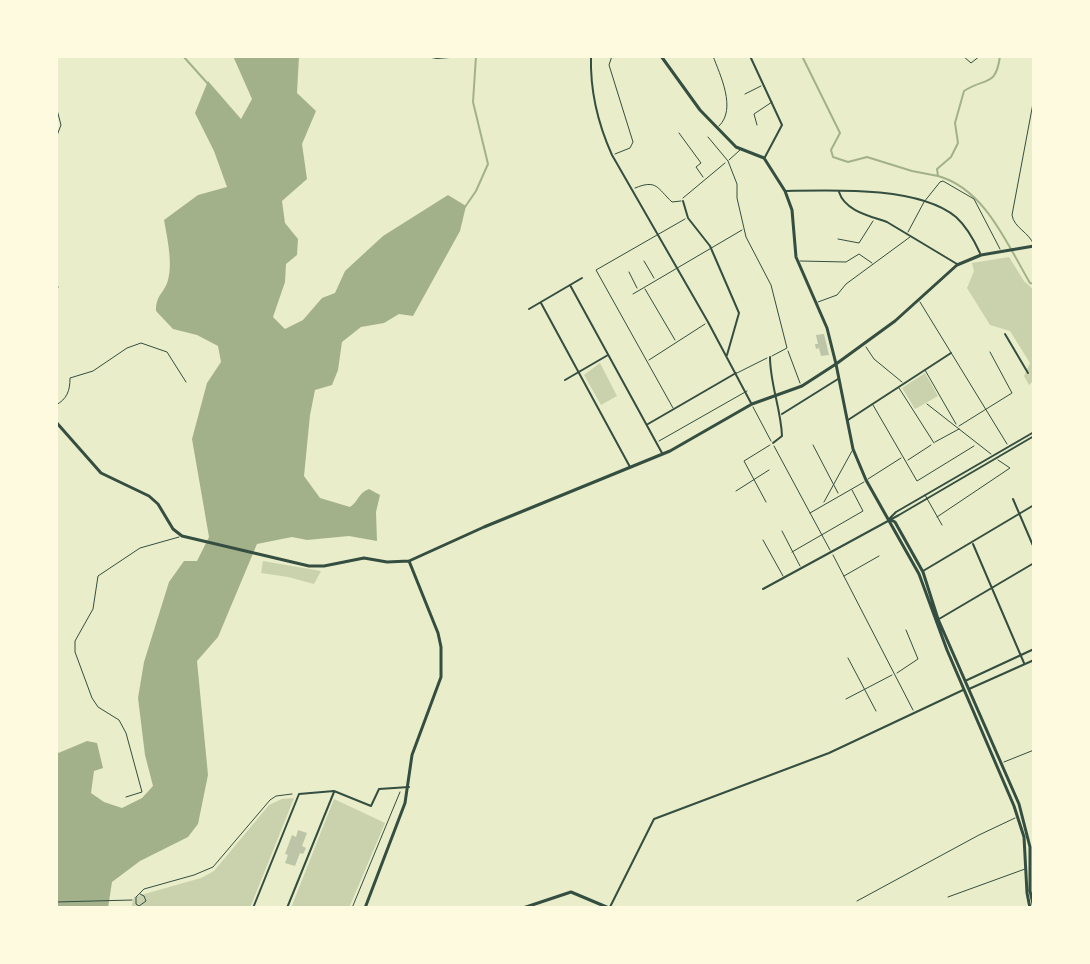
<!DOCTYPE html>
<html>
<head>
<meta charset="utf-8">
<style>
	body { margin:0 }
	#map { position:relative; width:1090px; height:964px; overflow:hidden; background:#e9edc9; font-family:Roboto,sans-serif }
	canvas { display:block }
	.frame { position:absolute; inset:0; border:58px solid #fefae0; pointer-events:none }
</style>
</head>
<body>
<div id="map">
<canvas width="1090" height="964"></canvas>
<div class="frame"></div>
</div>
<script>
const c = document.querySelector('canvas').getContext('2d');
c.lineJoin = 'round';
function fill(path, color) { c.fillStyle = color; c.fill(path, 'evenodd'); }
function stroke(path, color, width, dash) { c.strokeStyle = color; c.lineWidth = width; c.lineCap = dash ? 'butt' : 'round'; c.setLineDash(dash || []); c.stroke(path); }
fill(new Path2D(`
	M1009 257 1024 281 1034 290V380L1029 385 1024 376 1030 363 1010 331 990 325 967 288 974 271 972 263Z
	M600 363 617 396 601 405 584 375Z
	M925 373 938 396 915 409 902 388Z
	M263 561 321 571 314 584 288 577 261 573Z
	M294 798 250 908H131L134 897 201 878 214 871 269 805 282 799Z
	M334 799 385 823 349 908H291Z`), '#cad2ad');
fill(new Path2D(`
	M233 56H299L297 93 316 111 302 144 307 179 282 201 285 223 298 239 297 255 286 264 285 282 273 317 285 329 303 320 322 298 335 293 345 271 383 236 448 195 466 206 460 231 413 316 399 314 384 323 361 327 342 342 338 370 332 385 315 390 310 415 304 476 320 498 350 507C358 502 358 493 369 489L380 495 376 512 377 541 349 536 307 540 292 537 257 544 218 637 197 661 208 775 198 824 188 837 140 861 112 882 108 908H56V754L87 741 97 743 103 768 94 771 91 793 104 802 122 808 142 798 153 786 145 755 138 698 144 662 169 582 184 561H197L209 537 192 439 207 383 221 362 218 346 197 335 173 329 156 311C156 294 164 294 168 280 173 263 167 237 164 220L198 195 227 187 214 151 195 113 208 81 241 119 252 99Z`), '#a3b18a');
stroke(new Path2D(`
	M183 56 209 85
	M802 56 840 133 831 150 833 157 848 162 867 157 912 171 938 176
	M1000 56C996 87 986 77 964 91L955 123 958 143 951 157 937 169 938 176C985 189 1007 244 1030 283L1034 284
	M465 207 476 191 488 164 473 102 476 56`), '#a3b18a', 2);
fill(new Path2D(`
	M824 334 829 355 821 356 819 348 816 349 815 344H818L816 335Z
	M298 830 307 833 302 846 306 848 303 854 300 853 295 866 285 863 288 855 285 854 292 835 296 837Z`), '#bcc5a7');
stroke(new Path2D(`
	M140 894 144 896 146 901 139 906 136 904V897L144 889 194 875 213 867 270 800 276 796 292 794
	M56 902 132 900
	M352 908 400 792`), '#344e41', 1);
stroke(new Path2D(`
	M612 56 609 65 633 142 630 148 615 154
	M713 56C720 75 737 109 719 126
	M963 56 971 63 980 56
	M745 94 761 86
	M56 106 61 125 56 138
	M757 125 754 114 772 102
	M679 133 701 163 696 167 703 177
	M708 137 728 161 737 184V198L746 237 771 285 787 348 772 356
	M729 160 740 150
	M635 188C657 179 657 188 672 202L681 201
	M683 198 725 163
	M908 232 924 202 940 182 943 181 974 199 1000 249
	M838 239 859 243 873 221
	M1034 245C1029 232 1014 228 1012 215L1034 98
	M644 261 654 278
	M800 261 846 262 859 254 872 263
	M629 272 637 288
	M56 281 58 287 56 291
	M645 289 675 340
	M633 294 742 230
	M818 302 837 295 846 284 910 237
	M920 302 1007 444
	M866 347 874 359 902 382
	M788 351 800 383
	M649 360 705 324
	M925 370 956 424
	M737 373 767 358
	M899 388 934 443
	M927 404 991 454
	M56 405C67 399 70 391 70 378L93 371 127 348 141 343 167 352 186 382
	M873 405 917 481 974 446
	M753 407 771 441
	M673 408 596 270 685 219
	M959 426 1012 393 990 352
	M659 441 747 391
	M935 442 959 429
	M813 445 838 493
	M774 446 830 550
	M908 460 931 445
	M868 479 901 458
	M736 491 769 470
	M925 495 942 525
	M766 502 744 461 770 445
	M824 502 852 451
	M810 513 864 482
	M937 517 1010 468 998 460
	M782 531 800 566
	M763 540 783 576
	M792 552 863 511 852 490
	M833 555 913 710
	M844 576 879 556
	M848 658 876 711
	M897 673 918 659 906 630
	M846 699 892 675
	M1004 762 1034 750
	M126 797 142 792 126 733 119 720 98 707 92 698 75 652V641L93 609 98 576 140 548 179 537
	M948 897 1025 869
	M857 901 979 835 1015 818`), '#344e41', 1);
stroke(new Path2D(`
	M426 56 437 58 462 56
	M591 56C590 90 598 124 612 155L708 322 751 403
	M750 56 782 125 765 157
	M786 191C832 190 919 186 956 217 966 226 974 240 980 253
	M839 192C845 211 870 216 887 222L957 264
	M683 201 688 218 710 246 739 313 727 355
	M570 285 662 453
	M541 303 630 467
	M529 309 582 278
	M1005 334 1028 373
	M770 357C770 384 781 409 782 436L773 443
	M565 380 608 355
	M782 414 838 379
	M848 420 951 353
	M648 424 736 373
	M1013 499 1034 548
	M890 518 896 512 1034 432
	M973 544 1024 663
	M923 571 1034 505
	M763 589 899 515 1034 436
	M939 619 1034 563
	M965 681 1034 649
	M969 689 1034 660
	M610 907 654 819 829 753 963 690
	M253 908 299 794 334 791 371 806 379 789 409 787
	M287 908 334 792`), '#344e41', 2);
stroke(new Path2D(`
	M56 422 101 473 149 496 158 504 173 529 182 536 309 566H324L364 558 387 562 409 561 484 527 670 451 752 404 802 386 836 364 827 328 796 257 792 210 785 191 764 158 736 147 700 110 661 56
	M365 908 405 803 412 755 441 677V647L438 633 409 561
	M523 908 571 892 609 908`), '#344e41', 3);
stroke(new Path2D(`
	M889 519 895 522 923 572 938 619 1019 804 1030 847V891L1034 908
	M1030 908 1027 893 1024 837 1014 806 947 650 919 574 866 480 853 449 836 364 895 321 957 265 981 255 1034 246`), '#344e41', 3);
</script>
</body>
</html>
